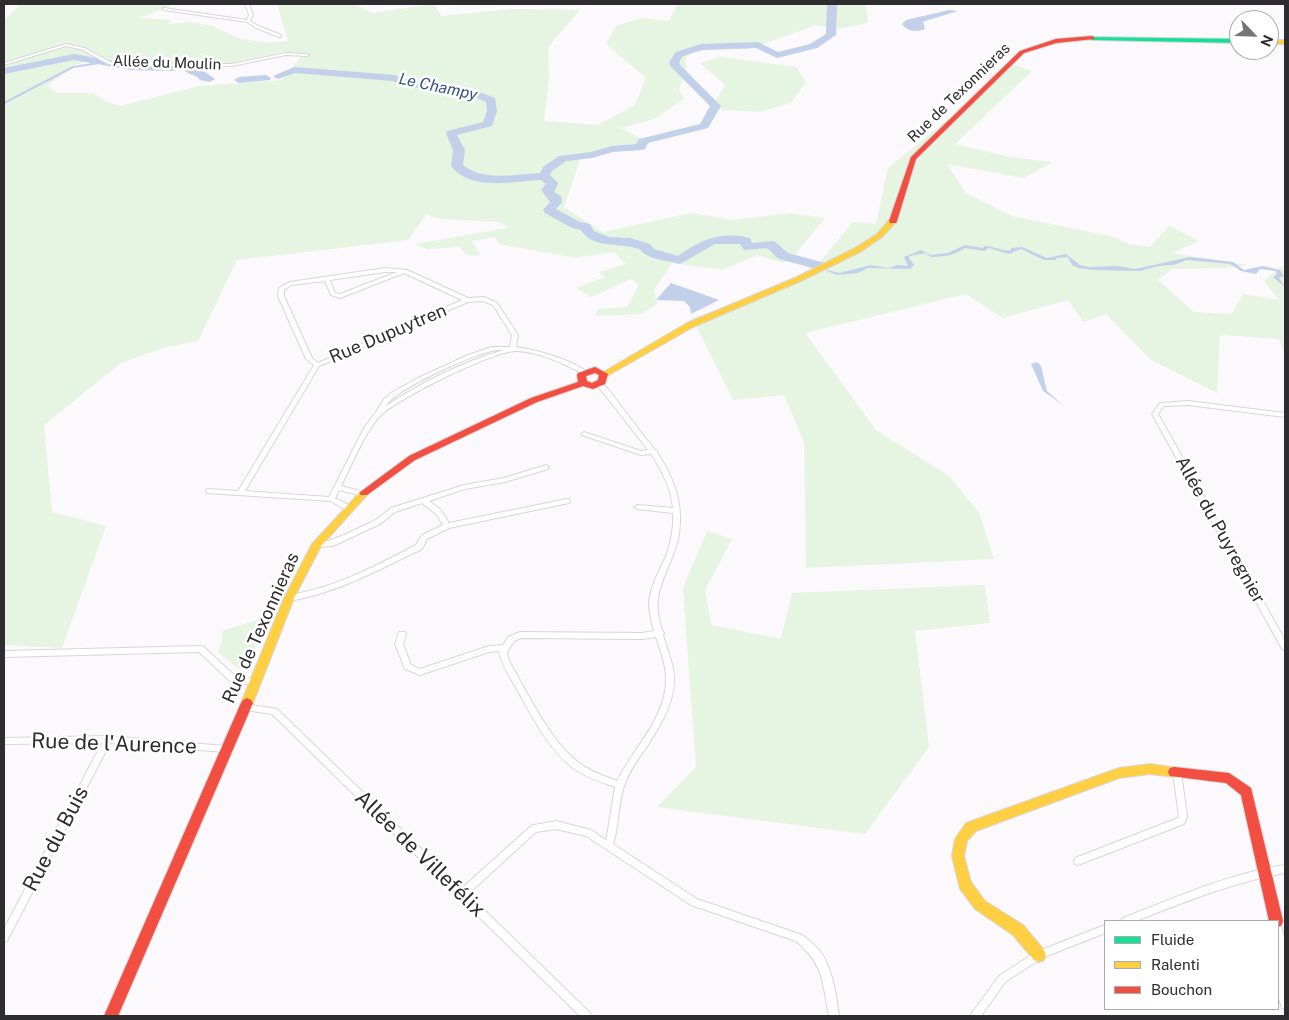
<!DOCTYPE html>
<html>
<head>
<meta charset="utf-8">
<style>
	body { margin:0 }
	#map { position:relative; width:1289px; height:1020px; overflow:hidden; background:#fbf9fc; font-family:"Public Sans",sans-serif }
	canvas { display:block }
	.frame { position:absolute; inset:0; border:5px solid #2d2c2e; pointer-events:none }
	.legend { position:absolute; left:1104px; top:920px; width:175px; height:90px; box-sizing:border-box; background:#fff; border:1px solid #ababab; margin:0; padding:6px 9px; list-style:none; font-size:15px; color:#2d2c2e }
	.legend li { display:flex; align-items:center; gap:10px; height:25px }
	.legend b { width:25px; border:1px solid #ababab }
	.north { position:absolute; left:1229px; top:10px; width:50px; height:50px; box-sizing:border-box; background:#fff; border:1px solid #ababab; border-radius:50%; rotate:114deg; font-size:14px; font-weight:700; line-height:20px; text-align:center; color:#2d2c2e }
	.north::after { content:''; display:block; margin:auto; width:18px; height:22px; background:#757476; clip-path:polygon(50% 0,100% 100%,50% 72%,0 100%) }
</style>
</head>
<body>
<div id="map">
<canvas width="1289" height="1020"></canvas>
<div class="frame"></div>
<ul class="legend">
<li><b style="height:6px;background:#16e098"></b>Fluide</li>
<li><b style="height:6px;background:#ffcf43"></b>Ralenti</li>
<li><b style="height:6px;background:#f24e42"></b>Bouchon</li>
</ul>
<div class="north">N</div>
</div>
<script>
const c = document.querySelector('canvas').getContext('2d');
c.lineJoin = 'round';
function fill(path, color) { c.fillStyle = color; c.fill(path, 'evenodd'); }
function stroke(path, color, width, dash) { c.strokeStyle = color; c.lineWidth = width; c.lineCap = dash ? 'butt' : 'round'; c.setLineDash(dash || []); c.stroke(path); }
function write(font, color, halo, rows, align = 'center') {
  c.font = font + ' "Public Sans",sans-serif'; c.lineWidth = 5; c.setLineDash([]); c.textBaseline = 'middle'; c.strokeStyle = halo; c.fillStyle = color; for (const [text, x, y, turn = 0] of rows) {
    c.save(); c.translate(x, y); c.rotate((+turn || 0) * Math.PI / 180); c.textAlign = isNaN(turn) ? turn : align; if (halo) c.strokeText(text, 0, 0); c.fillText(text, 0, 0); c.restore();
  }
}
fill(new Path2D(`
	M21 4H173L140 18 171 20 168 24 191 22 213 26 238 38 269 43 288 41 277 4H353L373 13 434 4 441 16 511 9 580 10 548 47 549 77 544 121 598 125 635 105 646 78 606 44 616 26 642 18 669 21 678 4H866L868 23 837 29 816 25 749 49 697 50 685 58 687 70 679 89 684 99 654 119 621 128 646 142 582 154 564 207 603 232 691 213 733 220 791 213 825 218 797 252 783 263 757 255 723 270 672 263 654 290 657 304 642 314 596 316 597 309 627 307 639 285 631 279 591 297 576 288 605 277 599 272 626 264 614 252 575 258 499 244 495 237 471 241 481 255 468 256 459 247 427 249 415 244 507 228 501 222 442 219 426 215 408 240 237 260 198 341 163 348 121 363 44 425 52 512 106 526 62 648 4 645V20ZM283 52 302 55 282 80 199 86 120 106 105 101 93 93H57L47 86 75 65 102 57 117 63H233Z
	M722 57 796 67 806 82 791 103 759 112 722 110 716 100 725 85 700 63Z
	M1015 65 1032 71 955 144 1010 157 1052 162 1024 178 947 164 966 193 1012 216 1114 237 1129 244 1150 247 1169 226 1199 241 1172 253 1248 265 1224 268 1172 269 1158 280 1194 312 1232 314 1243 294 1279 300 1264 281 1281 266 1285 270V356L1279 339 1220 335 1217 393 1151 360 1106 314 1083 322 1068 300 1003 318 966 294 805 333 876 430 949 476 979 512 994 559 806 568 804 442 784 395 733 400 692 318 804 281 853 222 876 224 888 168Z
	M707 531 732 539 705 590 711 625 781 639 792 593 985 585 990 623 915 631 929 747 865 834 657 807 696 767 683 588Z
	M269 616 246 668 239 669 217 652 222 642V631Z`), '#e6f4e2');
fill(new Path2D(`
	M949 10 958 11 925 21 923 22 925 29C916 32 908 32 902 24L906 20Z
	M459 129 461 130 451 132 449 135 459 151 457 166C473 187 520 177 544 176L552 183 547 190 549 194 555 196 557 199 549 210C560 217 574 224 586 227L589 234 607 241H626L637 244 646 247 650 252 680 260 701 245 713 240H742L746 241V245L748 247C755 248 761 243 767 244 774 245 775 255 782 257 793 261 807 258 816 264L798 263 776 257 771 248 766 245 752 249 743 246 742 241H715L703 245 679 262 674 258 650 254C629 235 601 251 584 227L576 226 549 212 547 209 555 200 553 196 546 194 544 189 550 184 542 178C521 176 464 191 455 164 458 146 455 149 447 136L450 131Z
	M965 245 983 248 985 246C994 246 1003 252 1011 250V248L1022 247 1047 258 1066 254 1080 265 1089 267 1117 266 1135 269 1190 257 1233 262 1244 270 1263 266 1280 270 1284 276 1279 278 1285 287 1273 277 1277 274 1276 271 1260 269 1256 274 1241 271 1230 264 1186 260 1174 265 1159 266 1140 271 1094 270 1078 268 1072 265 1068 257 1057 258 1055 260H1044L1021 249 1009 254 989 248 984 251 965 248C956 255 942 257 931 257L926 253 910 256 909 258 914 265 910 269 868 268 858 273 837 275 822 269 839 273 871 265 888 268 898 265 908 266 904 257 921 250 931 255 948 253Z
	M671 283 719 300 691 314 690 307 684 301 656 300Z
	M1037 362 1041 366 1047 391 1063 405 1043 391 1031 364Z`), '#c2d0ea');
stroke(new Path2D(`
	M4 103 73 67 99 63`), '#c2d0ea', 2);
fill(new Path2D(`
	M827 4H837L836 35 817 48 777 58 756 48 702 50 683 56 679 62 681 66 721 106 708 128 648 143 645 149 641 150 613 152 592 158 566 161 552 171 550 175 558 183 554 192 561 196 562 202 556 209 580 222 590 224 594 231 609 237 630 238 650 244 654 249 678 256C701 239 722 231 750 238L752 243 774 241 788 253 825 263 826 266 820 270 779 259 767 248 744 250 740 244H715L680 264C670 261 653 260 645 254 641 251 641 249 636 248 619 243 591 248 581 230L572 228 545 213 543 210 550 202 541 190 546 184 541 180C513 181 472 192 451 166L453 150 446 133 447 131 483 122 487 111 486 102 465 93 403 86 393 81 295 73 278 79 273 76 294 67 395 75 406 80 467 87 495 98 497 111 492 126 457 135 465 150 463 165C485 182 513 174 540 173L543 167 559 156 591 152 612 146 636 144 639 139 700 124 710 106 671 67 669 62 676 52 701 44 758 42 778 52 810 44 826 34Z
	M74 54 131 64 175 65 180 68 175 71 131 70 74 60 4 74V68Z
	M189 67 205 72 215 79 210 82 200 80C196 74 188 75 184 70Z
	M266 75 271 78 270 80 239 83 234 80 239 77Z`), '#c2d0ea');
const street = new Path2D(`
	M245 4H249L253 15 250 21 258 26 281 35V37H279L256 28 247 22 164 10 162 9 164 8 247 20 249 15Z
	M66 44 85 48 110 62 134 64H232L286 53 307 54 309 55 307 56 286 55 232 66H134L108 64 83 50 66 46 4 65V63Z
	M385 268 407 270 468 298 484 297 497 303 518 335 516 347C537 350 570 359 587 372L586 373H582C562 363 540 352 517 351 496 349 395 400 380 416 364 433 352 465 341 486L364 492 365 494 362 496 339 490 335 498 350 506 351 508 350 510H346L330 501 207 493 206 491 207 489H209L238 491 314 365 306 359 278 296 279 288 290 282ZM385 272H397L340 294 335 293 330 280ZM404 273 462 300 318 363 312 358 284 296V290L291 285 325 281 331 295 340 298ZM483 301 493 305 512 335 510 347H492L468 355 418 378 391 393 384 399 376 412 364 428 329 497 245 491 319 366 468 302ZM504 350C462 362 422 382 386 406 395 389 468 357 488 352 494 350 499 350 504 350Z
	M599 382 601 383 608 389 654 449 657 451V452C670 472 681 495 680 520 680 528 679 538 676 546 668 573 653 590 659 619 660 624 661 629 664 633L663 635C666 646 670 656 673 668 678 697 663 722 648 745 640 757 631 768 626 781 617 801 620 824 613 844L697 899 802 935C809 940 815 945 820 951 833 969 836 995 839 1016H829C822 982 825 966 796 941L691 905 586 836 556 829 536 832 468 894 590 1013 592 1016H580L272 714 245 710 242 709 241 707 242 705 245 704 277 709 462 888 531 826 534 825 556 821 591 830 606 840 608 830 615 787C601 782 585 777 573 768 547 748 531 714 515 686 509 675 501 664 499 651L489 652 420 675 405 669 395 644 399 632H405L406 634 403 644 411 665 420 669 489 646 503 645 508 637 520 632 642 633 654 631C652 622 649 613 649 604 650 587 659 571 666 556 671 542 674 527 673 513L637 509 634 507 637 505 673 508C671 489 662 470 651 454L641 455 582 435 581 434 584 432 641 451 648 450 606 396 597 385 596 384 597 383ZM656 637C660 650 666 664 666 678 667 717 634 747 617 781 604 776 590 771 579 763 549 740 528 693 509 661L507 652 514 641 521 638 642 639Z
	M1188 401 1285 413V417L1188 405 1164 406 1158 414 1285 640V650L1282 649 1152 414 1160 403Z
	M546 465 549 467 548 469 505 482 465 489 429 501 441 510 449 523 567 499H569L570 501 569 503 449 528 427 539 422 549C378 570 337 593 289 601L286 600 285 598 286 596 289 595C335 588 375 566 416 545L422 535 443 525 436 514 422 503 395 512 380 524 333 546 317 547 313 544 314 542 329 541 346 534 376 520 391 508 464 485 504 478Z
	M201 646 204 647 236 677 255 679 258 680 259 682 258 684 255 685 231 682 199 652 4 657V651Z
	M108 736 225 746 228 747 229 749 228 751 225 752 110 743 7 941 4 942V929L102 743 4 744V738Z
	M1177 768 1180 769 1181 772 1187 817 1184 824 1078 865 1075 864 1074 861 1075 858 1178 818 1179 817 1173 772 1174 769Z
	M1285 865V873C1233 882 1185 902 1136 921H1121L1123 918C1176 897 1228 874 1285 865Z
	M1278 924 1281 925 1284 937 1285 952V1010L1282 1008 1279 999H1278Z
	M1105 925V933L1042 958 1005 982 981 1016H970L972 1013 999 976 1036 952Z`);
const fast = new Path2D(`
	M1090 37 1239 39V43L1092 40 1090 39Z`);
const slow = new Path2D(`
	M1269 40H1285V44H1269Z
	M890 219H896L897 221 882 237 860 252 803 280 693 327 607 376H601L600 374 687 323 797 277 855 248 877 234Z
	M364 490 367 491 369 493 367 495 321 546 294 598 253 703 251 706 247 708 243 706 241 703 284 598 312 544 361 491Z
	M1150 764 1178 768 1180 772 1178 776 1174 777 1150 774 1119 778 976 831 967 841 964 856 971 882 985 901 1023 925 1044 950 1046 955 1044 960 1039 962 1034 960 1013 935 975 909 960 889 952 856 955 839 966 823 1119 768Z`);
const jam = new Path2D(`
	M1092 36 1094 37V39L1056 43 1024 53 916 159 897 221 896 223H890L889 221 911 157 1020 51 1056 39Z
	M595 367 608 374 605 384 593 389 583 386 537 402 415 460 367 495H361L359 493 409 456 531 398 578 382 577 375 578 373ZM595 373 599 375 598 380 592 383 587 381 586 376Z
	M247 698 251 700 253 703 118 1016H104L241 703 243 700Z
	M1174 767 1229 773 1251 788 1283 921 1281 926 1278 927V921H1269L1241 795 1226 783 1170 776 1168 772 1170 768Z`);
stroke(street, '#d8d6d8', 2);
stroke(fast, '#d8d6d8', 2);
stroke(slow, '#d8d6d8', 2);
stroke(jam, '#d8d6d8', 2);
fill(street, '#fefeff');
fill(fast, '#16e098');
fill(slow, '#ffcf43');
fill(jam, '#f24e42');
write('15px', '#2d2c2e', '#fff', [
	["Allée du Moulin",167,63,2],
	["Rue de Texonnieras",959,93,-44]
]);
write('italic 16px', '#385586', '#fff', [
	["Le Champy",438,87,12]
]);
write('18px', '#2d2c2e', '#fff', [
	["Rue Dupuytren",388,334,-23],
	["Allée du Puyregnier",1220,530,61],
	["Rue de Texonnieras",261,628,-66]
]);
write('21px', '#2d2c2e', '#fff', [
	["Rue de l'Aurence",114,744,2],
	["Rue du Buis",56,839,-62],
	["Allée de Villefélix",420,854,44]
]);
</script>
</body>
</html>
